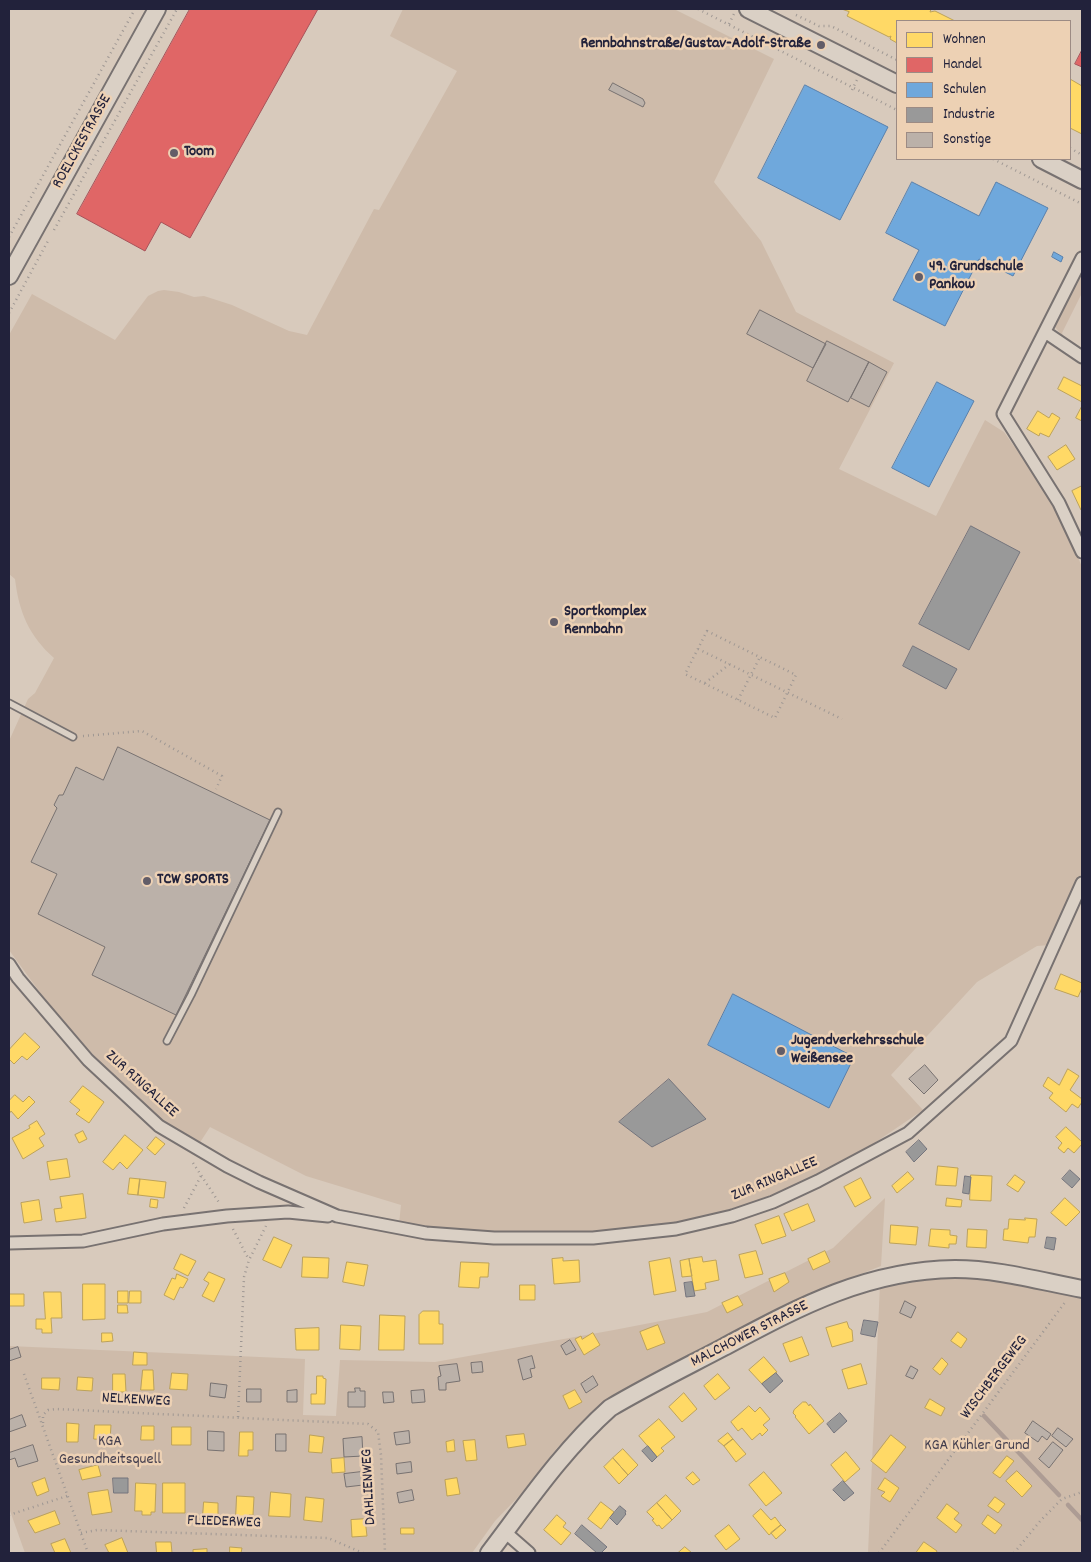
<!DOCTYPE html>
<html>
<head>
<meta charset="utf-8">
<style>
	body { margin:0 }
	#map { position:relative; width:1091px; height:1562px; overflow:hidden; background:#d8cabc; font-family:Dekko,sans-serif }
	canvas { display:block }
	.frame { position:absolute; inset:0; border:10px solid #22223b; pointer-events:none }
	.legend { position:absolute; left:896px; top:20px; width:175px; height:140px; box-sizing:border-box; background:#edd1b4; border:1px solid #9c8b84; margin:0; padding:6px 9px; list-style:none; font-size:15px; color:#22223b }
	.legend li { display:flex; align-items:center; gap:10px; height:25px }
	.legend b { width:25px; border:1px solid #9c8b84 }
</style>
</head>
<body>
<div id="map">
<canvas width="1091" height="1562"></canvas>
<div class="frame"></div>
<ul class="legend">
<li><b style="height:14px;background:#ffd966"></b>Wohnen</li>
<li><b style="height:14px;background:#e06666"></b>Handel</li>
<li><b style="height:14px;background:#6fa8dc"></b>Schulen</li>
<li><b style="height:14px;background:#999"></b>Industrie</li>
<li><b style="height:14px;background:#bbb1a9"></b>Sonstige</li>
</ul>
</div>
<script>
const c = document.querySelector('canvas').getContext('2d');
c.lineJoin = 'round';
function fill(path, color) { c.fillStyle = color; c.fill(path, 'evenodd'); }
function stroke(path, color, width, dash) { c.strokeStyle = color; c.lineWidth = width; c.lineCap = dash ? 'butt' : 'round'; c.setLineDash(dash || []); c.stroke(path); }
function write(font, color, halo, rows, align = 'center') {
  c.font = font + ' Dekko,sans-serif'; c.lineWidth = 5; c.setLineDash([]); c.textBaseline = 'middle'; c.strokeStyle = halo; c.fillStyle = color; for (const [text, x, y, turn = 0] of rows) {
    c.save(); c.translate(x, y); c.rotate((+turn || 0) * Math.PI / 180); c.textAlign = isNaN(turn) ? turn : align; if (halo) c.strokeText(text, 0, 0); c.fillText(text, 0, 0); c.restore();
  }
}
fill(new Path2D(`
	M403 9H674L774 59 714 182 761 241 796 312 894 363 839 469 936 516 985 420 1004 432 1043 487 1068 533 1082 567V872L1049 945 1037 946 977 982 891 1075 923 1110 867 1148 825 1173 756 1201 711 1215 670 1225 587 1235 463 1232 399 1224 401 1205 306 1176 210 1127 199 1144 169 1126 107 1070 47 1002 9 950V741L28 699 35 693 54 658C29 636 19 612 15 579L9 574V335L32 294 115 340 148 296 158 291 164 290 179 292 194 297 204 296 232 305 289 331 307 335 374 209 379 210 457 71 390 36Z
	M1082 275V293L1062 333 1064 338 1055 327Z
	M885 1198 881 1266 808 1295 636 1386 592 1414 557 1448 521 1494 495 1521 472 1553H25L9 1508V1346L305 1359 303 1415 336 1416 340 1360 435 1362 614 1330 707 1312 833 1248Z
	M954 1275 998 1278 1082 1296V1553H868L880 1284Z`), '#cebbaa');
const homes = new Path2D(`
	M842 9H931L930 12 935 11 955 21H897V43L890 39 891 36 889 37 847 16 849 12Z
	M1070 79 1082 86V134L1070 128Z
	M1064 377 1082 386V402L1058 389Z
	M1082 406V421L1076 418Z
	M1038 411 1049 418 1052 413 1060 418 1049 437 1040 433 1039 436 1027 429Z
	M1066 445 1075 459 1057 470 1048 457Z
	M1082 486V509L1081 510 1072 491Z
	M1061 974 1082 983V988L1078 997 1055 989Z
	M25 1033 40 1047 27 1060 22 1056 14 1064 9 1059V1050Z
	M1068 1069 1079 1076 1070 1090 1082 1099V1102L1078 1108 1072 1104 1066 1112 1049 1098 1053 1093 1043 1086 1048 1077 1059 1085Z
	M83 1086 104 1102 89 1123 76 1114 80 1110 70 1102Z
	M15 1095 23 1102 29 1096 35 1102 18 1119 11 1111 9 1114V1101Z
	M37 1121 45 1134 39 1138 44 1146 23 1159 12 1138 30 1128 29 1126Z
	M1066 1127 1082 1142V1144L1074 1153 1068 1148 1064 1153 1058 1148 1062 1143 1056 1137Z
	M83 1131 87 1139 79 1143 75 1135Z
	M125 1135 143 1150 127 1169 120 1162 113 1170 103 1162Z
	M156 1137 165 1144 155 1155 147 1148Z
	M67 1159 70 1177 50 1180 47 1162Z
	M938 1166 958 1168 956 1186 936 1185Z
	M908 1172 914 1179 897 1193 892 1186Z
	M971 1175 992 1176 991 1201 970 1200Z
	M1015 1175 1025 1182 1018 1192 1007 1185Z
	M130 1178 140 1179 138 1195 128 1194Z
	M861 1178 871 1198 855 1207 844 1187Z
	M140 1179 166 1182 164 1198 138 1195Z
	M83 1194 86 1218 56 1222 54 1209 62 1208 60 1197Z
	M947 1198 962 1200 961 1207 946 1206Z
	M1065 1198 1080 1212 1066 1226 1051 1213Z
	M151 1199 158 1200 157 1208 150 1207Z
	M39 1200 42 1220 24 1223 21 1203Z
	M808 1204 815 1221 792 1231 784 1214Z
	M779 1216 786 1236 762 1244 755 1225Z
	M1025 1218 1037 1219 1035 1237H1029L1028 1243 1003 1240 1004 1229H1008L1009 1219 1025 1220Z
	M891 1225 918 1227 916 1245 890 1243Z
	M931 1229 950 1230V1235L957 1236 956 1244H949V1248L929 1246Z
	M968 1229 987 1230 986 1248 967 1247Z
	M274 1237 292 1245 281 1268 263 1260Z
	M756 1251 763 1274 745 1278 739 1255Z
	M825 1251 830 1262 813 1270 808 1259Z
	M181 1254 196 1261 188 1276 174 1269Z
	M303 1257 329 1258 328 1278 302 1277Z
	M702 1257 703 1262 716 1260 719 1280 705 1283 706 1289 694 1291 689 1259Z
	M563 1258V1261L579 1260 580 1282 554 1284 552 1259Z
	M670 1258 676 1291 654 1295 649 1262Z
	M689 1259 692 1276 682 1277 680 1261Z
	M347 1262 368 1265 364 1286 343 1282Z
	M461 1262 489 1263 488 1277H480L479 1288 459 1287Z
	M209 1272 225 1279 214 1302 202 1296 209 1283 204 1280Z
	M785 1273 789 1282 774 1292 769 1279Z
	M177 1274 188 1279 183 1288 180 1287 174 1300 164 1295 172 1278 175 1279Z
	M83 1284H105V1319L83 1320Z
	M520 1285H535V1300H520Z
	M118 1291H128V1303H118Z
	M130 1291H141V1303H129Z
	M44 1292H61L62 1318H51L52 1333H42V1329H36V1319H45Z
	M9 1294H24V1306H9Z
	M738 1296 743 1305 727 1313 722 1303Z
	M118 1305H127L128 1313H118Z
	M423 1311H439V1324H443V1344H419V1315Z
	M380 1315 405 1316 404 1350H379Z
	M847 1322 849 1328 852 1330 853 1341 832 1347 826 1328Z
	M341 1325 361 1326 360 1350 340 1349Z
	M658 1325 665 1343 647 1350 640 1332Z
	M319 1328V1350H296L295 1329Z
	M958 1332 967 1339 961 1348 951 1341Z
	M102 1333H112L113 1341 102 1342Z
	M593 1333 600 1345 584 1355 575 1339 581 1336 582 1339Z
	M802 1337 809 1355 790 1362 783 1344Z
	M134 1352 147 1353V1365H133Z
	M764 1357 777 1372 762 1384 749 1370Z
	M942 1358 948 1364 940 1375 933 1369Z
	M861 1364 867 1384 848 1389 842 1370Z
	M143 1370H153L154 1390H141Z
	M172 1373 188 1374 187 1390 170 1389Z
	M113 1374H125L126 1392H113Z
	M718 1374 730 1388 715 1400 704 1386Z
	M317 1376H323V1378L326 1379 325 1404H311V1394H316Z
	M78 1377 93 1378 92 1391 77 1390Z
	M42 1378H60L59 1390 42 1389Z
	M575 1390 582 1402 569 1409 563 1396Z
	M684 1393 697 1409 682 1422 669 1407Z
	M930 1399 945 1408 941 1416 925 1408Z
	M803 1402H806L809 1406 810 1404 824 1421 809 1434 795 1417 796 1416 793 1413 794 1410Z
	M749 1406 755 1412 760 1407 770 1419 763 1425 768 1430 762 1436 760 1433 752 1440 742 1428 738 1431 731 1422Z
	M659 1419 675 1437 661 1448 664 1451 657 1457 639 1436Z
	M67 1423 79 1424 78 1442H67Z
	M95 1425H111L110 1440 94 1439Z
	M142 1426H154V1440H141Z
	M172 1427H191V1445H172Z
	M240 1432H253V1450H248V1456H239Z
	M728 1433 733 1439 724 1446 718 1441Z
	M524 1434 526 1445 508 1448 506 1436Z
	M310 1435 324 1437 322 1453 309 1452Z
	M891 1435 906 1447 886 1473 871 1461Z
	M733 1439 746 1454 736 1462 724 1446Z
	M454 1440 455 1451 447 1452 446 1442Z
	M475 1440 477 1460 466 1461 463 1441Z
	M623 1449 638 1465 628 1475 613 1458Z
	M846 1452 860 1469 845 1482 831 1465Z
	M1007 1456 1014 1461 1000 1478 993 1473Z
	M344 1458 345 1472 332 1473 331 1459Z
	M613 1458 628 1475 619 1484 604 1467Z
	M98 1465 101 1476 82 1480 79 1470Z
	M1017 1471 1032 1486 1022 1497 1006 1481Z
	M693 1472 700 1480 693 1485 686 1478Z
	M764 1472 782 1493 766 1506 749 1485Z
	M45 1478 49 1491 37 1496 32 1483Z
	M457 1478 460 1494 447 1496 445 1480Z
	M885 1478 899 1488 890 1502 881 1496 885 1492 878 1489Z
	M136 1483 156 1484 155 1512H151V1515H142V1511H135Z
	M163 1483H185V1513H163Z
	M108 1490 112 1512 92 1515 88 1493Z
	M271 1492 291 1494 290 1517 269 1516Z
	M666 1495 681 1511 672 1520 657 1503Z
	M237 1496 254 1497 253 1515H249V1520L240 1519V1516H236Z
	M306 1497 324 1499 322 1522 304 1520Z
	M995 1497 1005 1504 998 1513 988 1506Z
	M204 1502 218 1503V1515H203Z
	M601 1502 614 1512 601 1529 588 1519Z
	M657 1503 672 1520 662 1529 659 1525 657 1526 652 1520 654 1519 647 1512Z
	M947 1504 959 1513 954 1519 962 1525 956 1533 937 1518Z
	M761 1509 771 1520 775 1517 781 1525 769 1535 753 1516Z
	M55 1511 60 1524 35 1533 28 1521Z
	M557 1515 566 1523 563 1527 571 1533 561 1545 544 1530Z
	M988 1515 1002 1525 995 1534 982 1524Z
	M365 1519 367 1536 352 1537 351 1520Z
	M729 1525 740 1539 726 1550 715 1536Z
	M781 1525 786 1530 776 1539 771 1533Z
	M401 1528H414V1534H401Z
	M122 1538 128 1553H109L105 1545Z
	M65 1539 71 1553H55L51 1544Z
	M156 1542H171L172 1553H157Z
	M924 1542 937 1551 936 1553H916Z
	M230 1547 242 1548 241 1553H230Z
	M685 1547 692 1553H678Z
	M207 1549V1553H193V1550Z`);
fill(homes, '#ffd966');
stroke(homes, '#bda259', 1);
const shops = new Path2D(`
	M190 9H318L190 238 161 222 145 251 77 214Z
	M1082 50V67L1075 64Z`);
fill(shops, '#e06666');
stroke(shops, '#a75259', 1);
const schools = new Path2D(`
	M805 85 888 127 840 220 758 178Z
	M912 182 979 216 996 182 1048 208 1013 276 979 259 945 326 893 300 919 250 886 233Z
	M1054 252 1063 257 1061 262 1052 257Z
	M937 382 974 401 929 487 892 468Z
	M733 994 854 1057 829 1108 708 1045Z`);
fill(schools, '#6fa8dc');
stroke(schools, '#5880ac', 1);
const industry = new Path2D(`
	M971 526 1020 552 969 650 919 624Z
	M913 646 957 669 946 689 903 666Z
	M669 1079 706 1119 652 1147 619 1122Z
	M919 1140 927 1149 914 1162 906 1152Z
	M1070 1170 1080 1179 1072 1188 1062 1179Z
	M965 1176 971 1177 969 1194 963 1193Z
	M1047 1237 1056 1238 1054 1250 1045 1248Z
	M692 1282 695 1296 686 1297 684 1283Z
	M864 1320 878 1322 875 1337 861 1334Z
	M776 1373 783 1381 770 1393 762 1384Z
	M840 1413 847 1421 834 1433 827 1424Z
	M648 1446 657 1457 652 1462 642 1451Z
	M113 1478H128V1493H114Z
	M843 1481 854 1493 844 1501 833 1490Z
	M620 1506 626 1511 625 1513 626 1514 617 1525 610 1518Z
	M582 1525 607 1547 601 1553H597L575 1534Z`);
fill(industry, '#999');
stroke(industry, '#75757d', 1);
stroke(new Path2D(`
	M984 1416 1059 1495
	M1068 1505 1082 1520`), '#ad9c94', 4.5);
const building = new Path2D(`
	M613 83 643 99 645 103 643 107 609 90Z
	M760 310 826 344 813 368 747 334Z
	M827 341 869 362 848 402 807 381Z
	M869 362 887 372 869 407 851 398Z
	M118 747 270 820 176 1015 92 975 105 947 38 914 57 874 31 862 57 808 54 805 59 795H63L76 767 103 780Z
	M925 1065 938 1080 924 1094 909 1079Z
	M905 1301 916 1307 911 1318 900 1313Z
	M570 1340 576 1350 566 1355 561 1346Z
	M18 1347 21 1357 9 1361V1350Z
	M532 1356 535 1368 530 1369 532 1377 523 1380 518 1360Z
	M482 1362 483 1372 472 1373 471 1363Z
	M457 1364 460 1381 446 1383V1390H439L438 1377 441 1376 439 1366Z
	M911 1366 918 1370 913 1379 906 1376Z
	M593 1376 598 1385 586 1393 581 1384Z
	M211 1383 227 1385 225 1398 210 1396Z
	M355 1388H360V1391H365V1407H348V1392H355Z
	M247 1389H261V1402H247Z
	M297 1390V1402H287V1391Z
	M424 1390 425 1402 412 1403 411 1391Z
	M383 1392H393L394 1402 384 1403Z
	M22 1415 26 1426 9 1432V1420Z
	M1033 1421 1051 1434 1047 1440 1042 1436 1038 1442 1025 1433Z
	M1058 1428 1073 1439 1066 1447 1052 1436Z
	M208 1431 224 1432V1451L208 1450Z
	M409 1431 410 1443 396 1445 394 1433Z
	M276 1434H286V1451H276Z
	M362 1437 363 1456 344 1457 343 1439Z
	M1053 1442 1063 1450 1049 1468 1039 1459Z
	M33 1445 38 1461 18 1467 15 1458 9 1460V1453Z
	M411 1462 412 1472 397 1474 396 1464Z
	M361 1472 363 1485 346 1487 344 1474Z
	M412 1490 414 1500 399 1503 397 1493Z`);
fill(building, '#bbb1a9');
stroke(building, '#787271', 1);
const lane = new Path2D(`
	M9 703 73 737
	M167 1041 191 995 278 812`);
const street = new Path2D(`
	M1082 258 1003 414 1059 503 1082 552
	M1045 332 1082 357
	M9 964 18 978 88 1060 159 1126 227 1166 259 1182 337 1216 426 1233 494 1238H593L676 1229 732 1216 773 1202 818 1181 908 1133 1011 1041 1082 883
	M9 1243 83 1241 163 1224 227 1216 288 1212 328 1216
	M505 1532 529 1553`);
const secondary = new Path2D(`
	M748 9 897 84
	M1041 159 1082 180
	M9 276 157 9
	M489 1553C527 1503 563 1450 610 1408 647 1386 686 1367 724 1347 799 1307 867 1270 955 1269 998 1269 1040 1281 1082 1289`);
stroke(lane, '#787271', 9);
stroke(street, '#787271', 15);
stroke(secondary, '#787271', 20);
stroke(new Path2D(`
	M698 9 897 110
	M796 15 819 26H831L897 60
	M729 24 734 14
	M852 90 857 80
	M1070 148 1082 155
	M993 159 1082 204
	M54 230 177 9
	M9 237 135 9
	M9 313 49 239
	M707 631 796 675 775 718 685 674Z
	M698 649 842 719
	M705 683 730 664
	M738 700 760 657
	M83 736 142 731 222 776 216 789
	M193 1163 220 1204
	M184 1208 202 1174
	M233 1229 249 1260
	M24 1374 88 1553
	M238 1417 244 1277 249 1260 266 1226
	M43 1423V1415L48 1410 56 1409 368 1424 378 1432 381 1455 385 1553
	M9 1515 67 1496
	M81 1533 97 1530 328 1538 363 1553
	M879 1553 1066 1301
	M1014 1553 1041 1520 1062 1499 1082 1492`), '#9e9793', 2.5, [1, 4]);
stroke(lane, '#dad0c5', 5.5);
stroke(street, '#dad0c5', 11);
stroke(secondary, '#dad0c5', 16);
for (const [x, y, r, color] of [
	[821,45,5,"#625d68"],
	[174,153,5,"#625d68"],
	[919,277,5,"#625d68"],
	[554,622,5,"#625d68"],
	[147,881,5,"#625d68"],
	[781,1051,5,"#625d68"]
]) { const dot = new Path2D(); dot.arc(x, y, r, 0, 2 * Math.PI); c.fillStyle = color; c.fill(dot); stroke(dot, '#edd1b4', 2); }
write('bold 16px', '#22223b', '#edd1b4', [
	["Rennbahnstraße/Gustav-Adolf-Straße",811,45,"right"],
	["Toom",184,153],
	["49. Grundschule",929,268],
	["Pankow",929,286],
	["Sportkomplex",564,613],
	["Rennbahn",564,631],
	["TCW SPORTS",157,881],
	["Jugendverkehrsschule",791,1042],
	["Weißensee",791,1060]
], 'left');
write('16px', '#22223b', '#edd1b4', [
	["ROELCKESTRASSE",83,142,-61],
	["ZUR RINGALLEE",141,1085,42],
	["ZUR RINGALLEE",775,1180,-23],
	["MALCHOWER STRASSE",750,1335,-27],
	["WISCHBERGEWEG",995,1378,-53],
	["NELKENWEG",136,1401,3],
	["DAHLIENWEG",370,1487,-93],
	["FLIEDERWEG",224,1523,2]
]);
write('16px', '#433e4e', '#edd1b4', [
	["KGA",110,1443],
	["Gesundheitsquell",110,1461],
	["KGA Kühler Grund",977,1447]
]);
</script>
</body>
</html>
